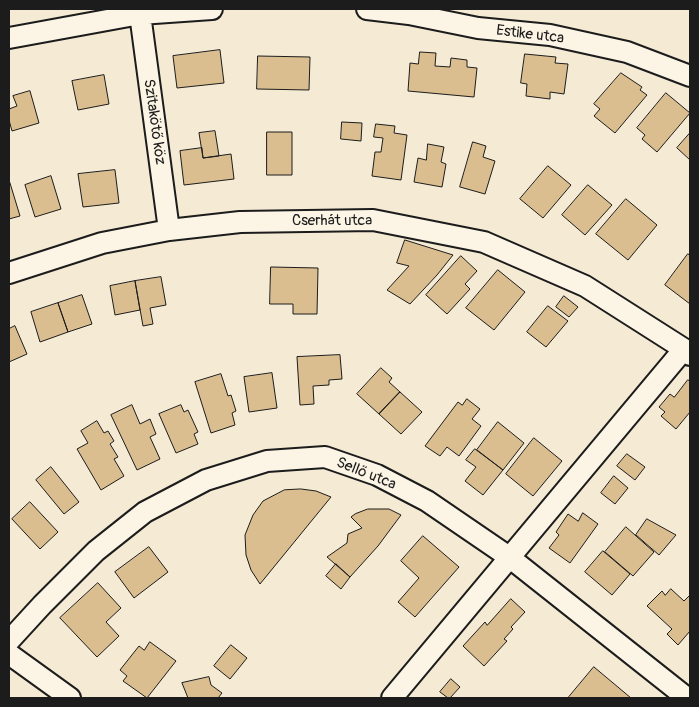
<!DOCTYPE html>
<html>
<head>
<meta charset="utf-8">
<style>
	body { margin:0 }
	#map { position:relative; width:699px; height:707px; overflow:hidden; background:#f5ead4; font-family:Pangolin,sans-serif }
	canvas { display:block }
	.frame { position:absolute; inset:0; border:10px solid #1c1c1c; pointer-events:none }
</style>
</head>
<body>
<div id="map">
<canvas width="699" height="707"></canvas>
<div class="frame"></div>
</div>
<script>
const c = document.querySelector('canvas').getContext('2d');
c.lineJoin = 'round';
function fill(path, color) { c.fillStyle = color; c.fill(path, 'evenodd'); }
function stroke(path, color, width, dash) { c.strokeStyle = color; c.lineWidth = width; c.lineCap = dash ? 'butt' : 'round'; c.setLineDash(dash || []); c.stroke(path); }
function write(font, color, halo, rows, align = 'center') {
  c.font = font + ' Pangolin,sans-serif'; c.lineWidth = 4; c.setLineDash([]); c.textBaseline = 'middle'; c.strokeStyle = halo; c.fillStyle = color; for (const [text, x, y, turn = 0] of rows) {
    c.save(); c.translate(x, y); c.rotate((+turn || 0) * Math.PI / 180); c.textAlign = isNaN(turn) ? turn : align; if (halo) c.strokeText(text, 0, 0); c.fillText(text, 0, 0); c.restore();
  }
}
const building = new Path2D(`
	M220 50 224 83 177 88 173 56Z
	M420 52 436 53 435 66 450 67 451 58 467 60V67L477 68 474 97 408 91 410 63 418 64Z
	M525 54 556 57 555 63 568 64 564 94 550 92V99L526 96 527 84 521 83Z
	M258 56 310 57 309 90 257 89Z
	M621 73 642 87 640 90 647 95 615 133 594 116 600 109 594 104Z
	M104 75 109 104 78 110 72 81Z
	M30 91 39 123 12 131 9 120V109L17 106 13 96Z
	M666 93 690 113 657 152 642 139 645 135 637 128Z
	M342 122 362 123 361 141 341 139Z
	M376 124 395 126 394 133 407 135 401 180 372 176 375 152H381L383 138 374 137Z
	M215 131 219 156 203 158 199 133Z
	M267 132H292V175H267Z
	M690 133V160L677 148Z
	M473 142 486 146 483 157 495 161 485 194 460 187Z
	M428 144 444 147 441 162 446 164 442 187 414 182 418 158 426 160Z
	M202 148 203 158 231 154 234 179 184 185 180 151Z
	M548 166 571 185 543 218 520 199Z
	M115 170 119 203 83 207 78 174Z
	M51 176 61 209 35 217 25 185Z
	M10 183 20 216 9 219V184Z
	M588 185 612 205 585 235 562 215Z
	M626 199 657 225 628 260 596 234Z
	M405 240 453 255 437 275 410 304 387 290 409 266 397 263Z
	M688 254 690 255V304L665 285Z
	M461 256 477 271 465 284 470 289 447 314 426 295Z
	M271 267 318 268 317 314H293V304H270Z
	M498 270 525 292 494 330 466 308Z
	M161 277 166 305 150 308 153 324 143 326 135 281Z
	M135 281 140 310 115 315 110 286Z
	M82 295 92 324 68 332 58 303Z
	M564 296 578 307 569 317 556 307Z
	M58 303 68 332 40 342 31 312Z
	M548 306 568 321 546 347 527 332Z
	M15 326 27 354 9 362V329Z
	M340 355 342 379 329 380V385L313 386 314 404 300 405 297 357Z
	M381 368 392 378 389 382 400 392 379 414 357 394Z
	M272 373 277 408 249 412 244 377Z
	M221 374 228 396 231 395 236 411 232 413 235 425 211 433 195 382Z
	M688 380 690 381V412L676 429 661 416 665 412 659 407 670 394 674 397Z
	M400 392 422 412 401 434 379 414Z
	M467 399 480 409 472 419 481 426 459 456 447 447 440 456 425 446 458 402 462 405Z
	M132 405 140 424 150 419 156 434 150 437 160 459 137 470 111 415Z
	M181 405 184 412 188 410 198 432 194 434 198 444 176 453 159 414Z
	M97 421 104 433 108 431 114 441 110 444 118 457 114 459 124 476 101 490 77 449 88 443 81 431Z
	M498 422 524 443 503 470 477 450Z
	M534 438 562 461 533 496 506 474Z
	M475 449 503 470 483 495 465 481 476 467 466 460Z
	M627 454 645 467 635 480 617 466Z
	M51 467 79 502 64 514 36 480Z
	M614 476 628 488 615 504 601 493Z
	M301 489 316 491 331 497 260 584 251 570 246 555 245 535 253 515 263 501 284 490Z
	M30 502 58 532 40 549 12 519Z
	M368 509H389L401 515 378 546 350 577 327 557 347 543 348 534 362 528 351 517 355 514Z
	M583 513 598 524 570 563 549 548 559 535 556 532 568 514 578 521Z
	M647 519 676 535 659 555 636 535Z
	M626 527 654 552 633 576 605 552Z
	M423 536 459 567 415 617 398 602 419 578 401 561Z
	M149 547 168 572 134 598 115 572Z
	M603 551 630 574 612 595 585 572Z
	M336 564 350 577 341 589 326 576Z
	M98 583 121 608 106 622 119 636 97 657 60 618Z
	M671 589 684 601 690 595V631L678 645 667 634 672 629 647 606 662 591 665 595Z
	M511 599 525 612 511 627 513 629 504 639 507 641 484 666 463 646 485 622 487 625Z
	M150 642 176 661 147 698 123 681 127 676 120 670 139 646 144 650Z
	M231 645 247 658 230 679 214 666Z
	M594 667 631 698H570L569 697Z
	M209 677 211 685 222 693 218 698H188L182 683Z
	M451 679 460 687 450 698H448L440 692Z`);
fill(building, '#dbbe8f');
stroke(building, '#1c1c1c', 1);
const minor = new Path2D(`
	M367 9 409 14 478 28 550 35 627 52 690 76
	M140 14 169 230
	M9 38 140 14 212 9
	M9 273 102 243 169 230 240 222 373 220 484 242 585 286 684 349 690 355
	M9 641 42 605 96 551 145 512 206 480 267 461 325 457 377 475 427 501 509 557 687 698
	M9 654 70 698
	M392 698 684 349`);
stroke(minor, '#1c1c1c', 24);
stroke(minor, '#fcf5e5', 20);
write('15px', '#1c1c1c', '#fcf5e5', [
	["Estike utca",530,35,7],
	["Szitakötő köz",154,122,82],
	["Cserhát utca",332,221],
	["Sellő utca",366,474,22]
]);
</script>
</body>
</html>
